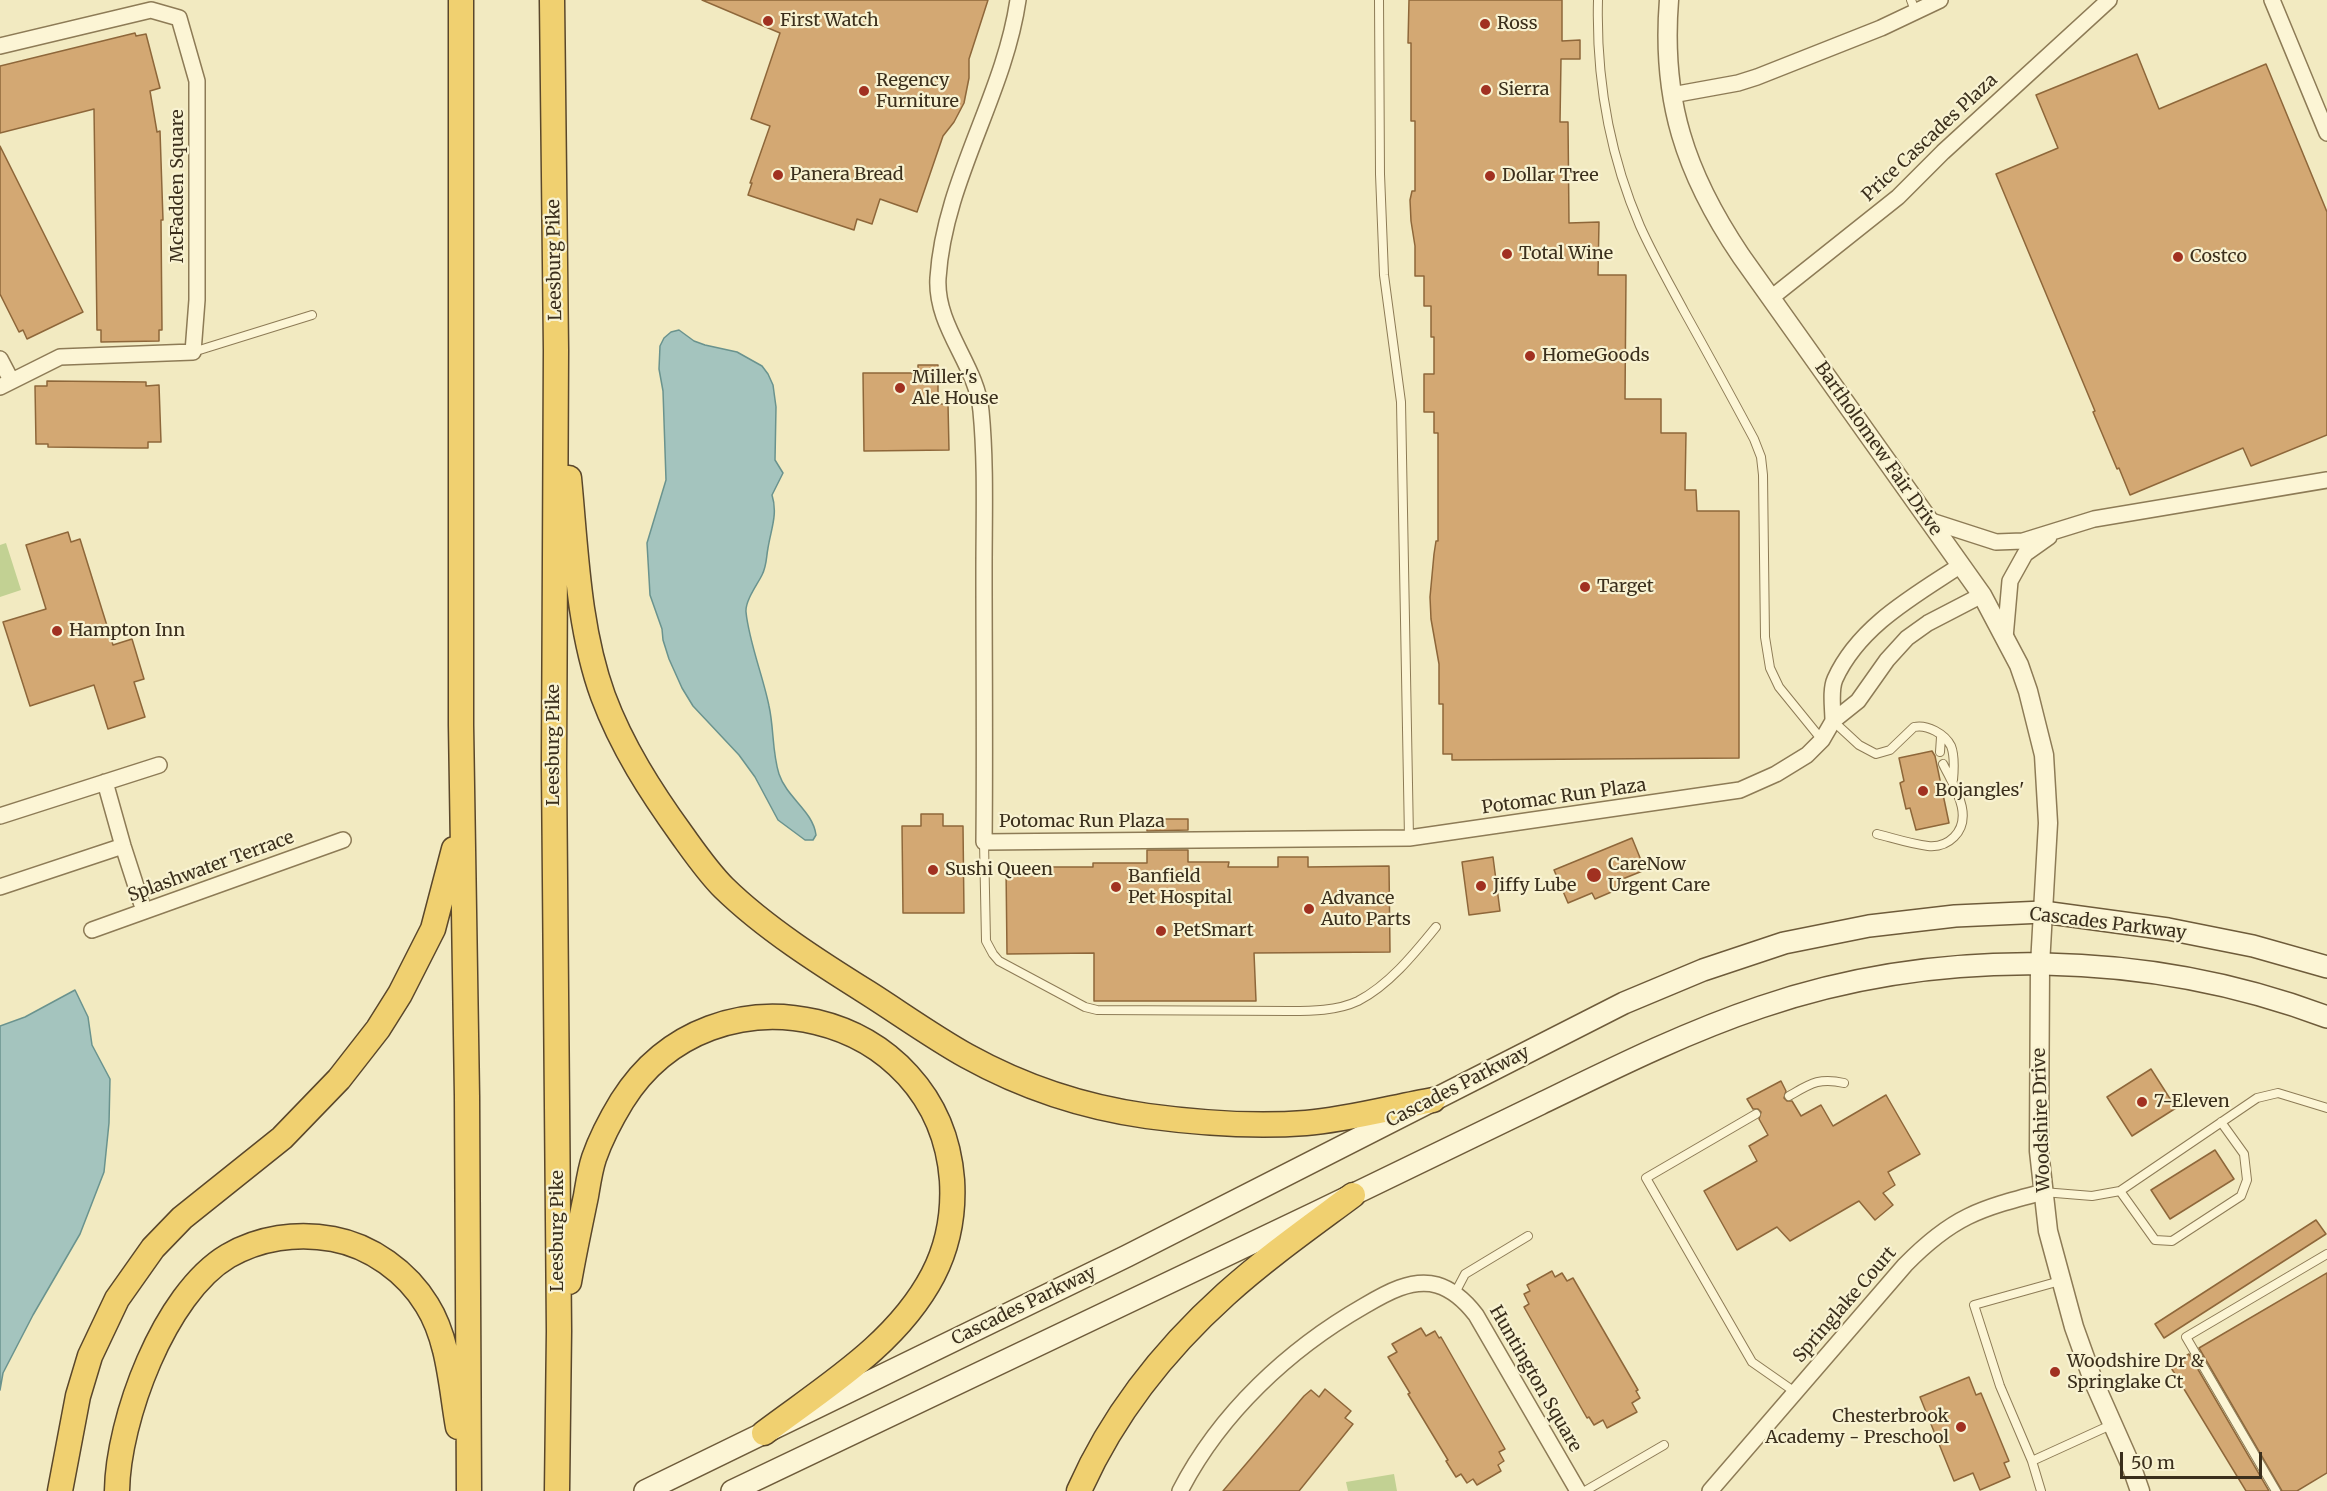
<!DOCTYPE html>
<html>
<head>
<meta charset="utf-8">
<style>
	body { margin:0 }
	#map { position:relative; width:2327px; height:1491px; overflow:hidden; background:#f2eac1; font-family:Merriweather,serif }
	canvas { display:block }
	.scale { position:absolute; left:2120px; top:1452px; width:142px; height:27px; box-sizing:border-box; border:3px solid #3b2f1c; border-top:0; padding-left:8px; font-size:18px; line-height:21px; white-space:nowrap; color:#3b2f1c; -webkit-text-stroke:4px #f8f2d1; paint-order:stroke }
</style>
</head>
<body>
<div id="map">
<canvas width="2327" height="1491"></canvas>
<div class="scale">50 m</div>
</div>
<script>
const c = document.querySelector('canvas').getContext('2d');
c.lineJoin = 'round';
function fill(path, color) { c.fillStyle = color; c.fill(path, 'evenodd'); }
function stroke(path, color, width, dash) { c.strokeStyle = color; c.lineWidth = width; c.lineCap = dash ? 'butt' : 'round'; c.setLineDash(dash || []); c.stroke(path); }
function write(font, color, halo, rows, align = 'center') {
  c.font = font + ' Merriweather,serif'; c.lineWidth = 4.5; c.setLineDash([]); c.textBaseline = 'middle'; c.strokeStyle = halo; c.fillStyle = color; for (const [text, x, y, turn = 0] of rows) {
    c.save(); c.translate(x, y); c.rotate((+turn || 0) * Math.PI / 180); c.textAlign = isNaN(turn) ? turn : align; if (halo) c.strokeText(text, 0, 0); c.fillText(text, 0, 0); c.restore();
  }
}
fill(new Path2D(`
	M6 543 21 590 0 597V545Z
	M1394 1474 1397 1491H1348L1346 1482Z`), '#c2d193');
const water = new Path2D(`
	M679 330 694 341 705 345 737 352 762 366 768 374 773 385 776 407 775 460 783 473 772 495C778 514 771 529 768 548 766 558 767 565 762 575 757 585 745 601 746 612 749 642 763 676 769 706 774 728 772 752 779 774 787 798 813 811 816 835L813 840H805L778 820 755 777 739 755 693 706 682 688 669 659 663 640 662 629 650 595 647 543 666 480 663 391 659 369 660 346 664 338 671 332Z
	M75 990 88 1017 92 1045 110 1079 109 1123 104 1172 80 1234 33 1315 3 1373 0 1390V1026L25 1017Z`);
fill(water, '#a4c4be');
stroke(water, '#6a938e', 1.5);
const building = new Path2D(`
	M702 0H988L969 59V78L964 103 954 122 943 136 917 212 880 199 872 224 857 219 854 230 748 195 752 183H750L770 126 751 119 780 33Z
	M1409 0H1562V41L1580 40V59H1561L1560 122H1568L1569 223 1599 222 1598 275H1626L1625 399H1661V433H1686L1685 490H1696L1697 511H1739V758L1452 760V754H1443V704H1439V664L1431 619 1430 597 1434 554 1436 541H1438V433H1434V412H1424V374H1434V337H1431V306H1424V276H1415V246L1411 221 1410 200 1412 191H1415V121H1411V43H1408Z
	M135 33 136 36 146 34 160 88 150 91 157 132 160 131 163 220H161L162 330H159V341L101 342V330H97L94 109 0 133V66Z
	M2137 54 2159 109 2266 64 2327 212V435L2251 466 2243 448 2130 495 2119 468 2117 469 2093 412 2095 411 1996 174 2058 148 2036 95Z
	M0 146 83 312 27 339 23 330 19 332 0 294Z
	M918 365H938V404H948L949 450 864 451 863 373H918Z
	M47 381 146 382V386L159 385 161 442H148V448H135L48 447V444H36L35 386H47Z
	M68 532 71 542 80 539 113 645 132 639 144 679 134 682 145 717 108 729 94 685 30 706 3 622 46 609 26 545Z
	M1932 751 1935 756 1949 823 1916 830 1910 808 1906 809 1900 783 1904 781 1899 758Z
	M921 814H943V826H963L964 913H903L902 826H921Z
	M1147 819H1188V830L1147 831Z
	M1632 838 1645 870 1620 880 1623 887 1595 899 1592 893 1568 903 1554 870Z
	M1147 850H1188V862H1229L1228 867H1278V857H1308V867L1389 866 1390 952 1254 953 1256 1001H1094V953L1007 954 1006 867H1093V863H1147Z
	M1493 857 1500 911 1469 915 1462 862Z
	M2151 1069 2176 1108 2132 1136 2107 1097Z
	M1781 1081 1786 1091 1784 1098 1787 1101H1792L1801 1116 1821 1105 1833 1126 1886 1095 1920 1154 1888 1172 1895 1185 1883 1193 1893 1205 1875 1220 1859 1201 1790 1241 1777 1227 1737 1250 1704 1191 1757 1161 1749 1146 1768 1135 1759 1119 1761 1112 1758 1109H1753L1747 1099Z
	M2215 1150 2234 1179 2170 1219 2151 1190Z
	M2316 1220 2326 1234 2164 1338 2155 1324Z
	M1552 1271 1555 1277 1562 1273 1567 1281 1573 1278 1638 1390 1636 1391 1640 1398 1632 1403 1637 1412 1607 1428 1603 1420 1594 1425 1589 1417 1587 1418 1524 1307 1529 1304 1524 1294 1530 1291 1527 1285Z
	M2327 1273V1473L2297 1491H2282L2199 1348Z
	M1421 1328 1426 1336 1435 1331 1439 1338 1441 1337 1505 1449 1499 1452 1504 1461 1498 1465 1501 1471 1477 1485 1473 1479 1467 1483 1461 1474 1456 1477 1446 1461 1448 1460 1408 1394 1410 1393 1388 1357 1397 1352 1392 1344Z
	M2189 1354 2269 1491H2246L2170 1366Z
	M1969 1377 1976 1395 1981 1393 2009 1461 2004 1463 2010 1477 1980 1490 1973 1473 1954 1481 1920 1397Z
	M1325 1389 1351 1411 1345 1418 1353 1424 1299 1491H1223L1304 1396 1311 1390 1319 1397Z`);
fill(building, '#d3a873');
stroke(building, '#8e673a', 1.5);
const service = new Path2D(`
	M1379 0 1380 174 1384 275 1401 402 1409 838
	M1598 0C1596 78 1609 154 1640 226 1653 255 1669 283 1684 311 1708 354 1731 396 1754 439L1761 457 1763 475 1765 637 1770 668 1779 687 1822 740
	M1911 0 1916 13
	M193 352 312 315
	M1833 721 1859 745 1876 754 1890 750 1914 727C1927 724 1945 734 1951 746 1955 756 1954 769 1953 780
	M1940 752 1941 737
	M1877 834C1893 838 1911 844 1928 846 1938 847 1947 844 1954 837 1975 816 1953 785 1943 764
	M984 842 986 941 993 954 999 961 1085 1007 1097 1010 1289 1011C1311 1011 1337 1011 1358 1001 1389 985 1414 954 1436 927
	M1789 1096C1810 1084 1819 1077 1844 1083
	M1756 1114 1646 1178 1752 1362 1795 1392
	M2120 1191 2155 1240 2172 1241 2241 1196 2247 1180 2244 1154 2221 1122
	M2043 1192 2092 1196 2120 1191 2257 1098 2278 1093 2327 1108
	M1455 1293 1465 1274 1528 1236
	M2032 1461 2000 1386 1974 1305 2060 1281
	M1585 1491 1664 1445
	M2041 1491 2032 1461 2113 1424
	M2276 1491 2186 1337 2327 1254`);
const minor = new Path2D(`
	M1018 0C1004 96 944 181 938 278 935 327 977 365 981 411 986 463 984 517 984 569 984 660 985 751 984 842L1409 838 1740 790 1776 774 1807 755 1822 740 1833 721 1858 701 1887 660 1907 638 1928 623 1982 595
	M2272 0 2327 133
	M0 46 151 10 179 18 197 81V300L193 352 60 357 0 387
	M1672 95 1738 83 1757 77 1881 28 1940 0
	M1771 298 1898 197 1943 152 2109 0
	M0 359 11 380
	M1928 520 1996 542 2023 541 2094 519 2327 480
	M2005 638 2010 581 2025 554 2049 537
	M1833 721C1833 709 1830 690 1835 679 1859 626 1914 596 1961 565
	M105 782 123 846 144 911
	M0 816 159 765
	M0 887 123 846
	M92 930 343 840
	M1180 1491C1220 1413 1289 1349 1364 1306 1386 1293 1412 1278 1437 1285 1454 1290 1466 1302 1476 1315L1578 1491
	M1710 1491 1905 1265C1953 1216 1979 1209 2043 1192`);
const tertiary = new Path2D(`
	M1669 0C1661 100 1685 173 1741 256L1982 595 2019 665 2028 691 2044 755 2048 823 2040 965 2039 1151 2048 1231 2074 1327 2093 1380 2132 1468 2140 1491`);
const secondary = new Path2D(`
	M645 1491 1127 1256 1624 1003 1703 970 1784 943 1869 926 1955 916 2043 912 2168 929 2253 946 2327 967
	M732 1491C926 1398 1121 1306 1315 1213 1390 1177 1465 1140 1540 1104 1612 1069 1684 1033 1761 1007 1941 946 2149 950 2327 1017`);
const trunk = new Path2D(`
	M461 0V725L467 1096 469 1491
	M552 0 556 350 554 767 559 1331 557 1491
	M569 478C576 550 578 627 603 696 622 747 651 792 682 835 695 853 708 872 724 888 765 928 820 963 868 993 901 1014 933 1037 967 1056 1023 1087 1083 1107 1147 1116 1199 1123 1253 1127 1306 1123 1346 1120 1394 1107 1433 1100
	M569 1282C574 1253 580 1225 586 1196 588 1184 590 1170 594 1158 601 1138 611 1119 622 1101 713 956 939 1009 952 1180 954 1213 948 1246 933 1275 897 1344 825 1387 764 1433
	M60 1491 78 1396 90 1356 117 1299 153 1248 182 1218 282 1138 339 1079 378 1029 400 994 433 929 454 849
	M117 1491C118 1420 164 1294 228 1256 259 1238 297 1232 333 1239 371 1246 407 1272 427 1305 449 1340 451 1387 458 1427
	M1079 1491C1112 1416 1165 1349 1226 1294 1266 1258 1310 1227 1353 1195`);
stroke(service, '#8d7b56', 10);
stroke(minor, '#8d7b56', 18);
stroke(tertiary, '#8d7b56', 21);
stroke(secondary, '#6e5b3a', 24);
stroke(trunk, '#5a472b', 27);
stroke(service, '#fcf5d5', 8);
stroke(minor, '#fcf5d5', 15);
stroke(tertiary, '#fcf5d5', 18);
stroke(secondary, '#fcf5d5', 21);
stroke(trunk, '#f0d070', 24);
for (const [x, y, r, color] of [
	[768,21,6,"#a13121"],
	[1485,24,6,"#a13121"],
	[1486,90,6,"#a13121"],
	[864,91,6,"#a13121"],
	[778,175,6,"#a13121"],
	[1490,176,6,"#a13121"],
	[1507,254,6,"#a13121"],
	[2178,257,6,"#a13121"],
	[1530,356,6,"#a13121"],
	[900,388,6,"#a13121"],
	[1585,587,6,"#a13121"],
	[57,631,6,"#a13121"],
	[1923,791,6,"#a13121"],
	[933,870,6,"#a13121"],
	[1594,875,8,"#a13121"],
	[1481,886,6,"#a13121"],
	[1116,887,6,"#a13121"],
	[1309,909,6,"#a13121"],
	[1161,931,6,"#a13121"],
	[2142,1102,6,"#a13121"],
	[2055,1372,6,"#a13121"],
	[1961,1427,6,"#a13121"]
]) { const dot = new Path2D(); dot.arc(x, y, r, 0, 2 * Math.PI); c.fillStyle = color; c.fill(dot); stroke(dot, '#f8f2d1', 2); }
write('18px', '#3b2f1c', '#f8f2d1', [
	["First Watch",780,21],
	["Ross",1497,24],
	["Regency",876,81],
	["Furniture",876,102],
	["Sierra",1498,90],
	["Panera Bread",790,175],
	["Dollar Tree",1502,176],
	["Total Wine",1519,254],
	["Costco",2190,257],
	["HomeGoods",1542,356],
	["Miller's",912,378],
	["Ale House",912,399],
	["Target",1597,587],
	["Hampton Inn",69,631],
	["Bojangles'",1935,791],
	["CareNow",1608,865],
	["Urgent Care",1608,886],
	["Sushi Queen",945,870],
	["Banfield",1128,877],
	["Pet Hospital",1128,898],
	["Jiffy Lube",1493,886],
	["Advance",1321,899],
	["Auto Parts",1321,920],
	["PetSmart",1173,931],
	["7-Eleven",2154,1102],
	["Woodshire Dr &",2067,1362],
	["Springlake Ct",2067,1383],
	["Chesterbrook",1949,1417,"right"],
	["Academy - Preschool",1949,1438,"right"]
], 'left');
write('18px', '#3b2f1c', '#f8f2d1', [
	["Price Cascades Plaza",1930,138,-43],
	["McFadden Square",178,186,-90],
	["Leesburg Pike",555,260,-91],
	["Bartholomew Fair Drive",1878,449,55],
	["Leesburg Pike",554,745,-90],
	["Potomac Run Plaza",1564,797,-8],
	["Potomac Run Plaza",1082,822],
	["Splashwater Terrace",211,867,-20],
	["Cascades Parkway",2108,924,7],
	["Cascades Parkway",1458,1087,-27],
	["Woodshire Drive",2042,1120,-92],
	["Leesburg Pike",558,1231,-90],
	["Springlake Court",1845,1305,-49],
	["Cascades Parkway",1024,1306,-26],
	["Huntington Square",1535,1379,60]
]);
</script>
</body>
</html>
